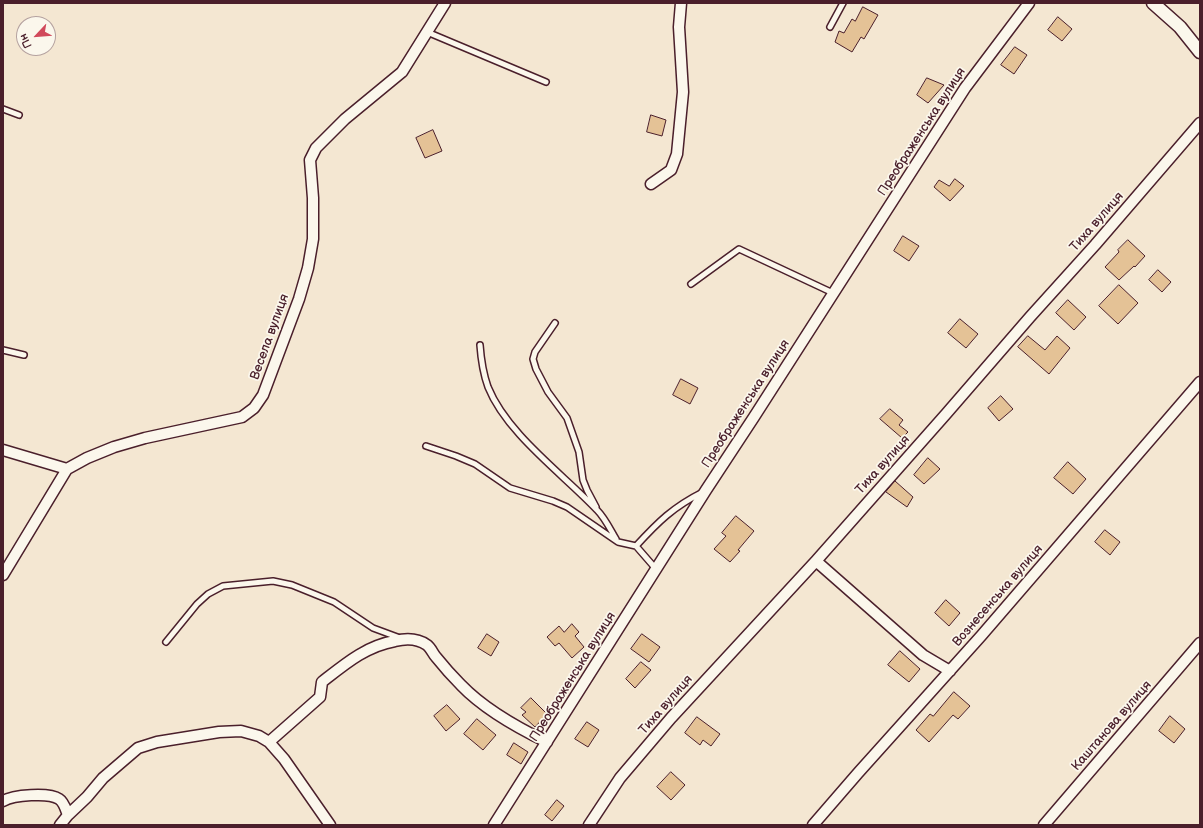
<!DOCTYPE html>
<html>
<head>
<meta charset="utf-8">
<style>
	body { margin:0 }
	#map { position:relative; width:1203px; height:828px; overflow:hidden; background:#f4e7d2; font-family:"Balsamiq Sans",sans-serif }
	canvas { display:block }
	.frame { position:absolute; inset:0; border:4px solid #4a1f2b; pointer-events:none }
	.north { position:absolute; left:16px; top:16px; width:40px; height:40px; box-sizing:border-box; background:#fbf7ec; border:1px solid #b4a19f; border-radius:50%; rotate:244deg; font-size:11px; font-weight:700; line-height:16px; text-align:center; color:#4a1f2b }
	.north::after { content:''; display:block; margin:auto; width:14px; height:18px; background:#d1495b; clip-path:polygon(50% 0,100% 100%,50% 72%,0 100%) }
</style>
</head>
<body>
<div id="map">
<canvas width="1203" height="828"></canvas>
<div class="frame"></div>
<div class="north">Пн</div>
</div>
<script>
const c = document.querySelector('canvas').getContext('2d');
c.lineJoin = 'round';
function fill(path, color) { c.fillStyle = color; c.fill(path, 'evenodd'); }
function stroke(path, color, width, dash) { c.strokeStyle = color; c.lineWidth = width; c.lineCap = dash ? 'butt' : 'round'; c.setLineDash(dash || []); c.stroke(path); }
function write(font, color, halo, rows, align = 'center') {
  c.font = font + ' "Balsamiq Sans",sans-serif'; c.lineWidth = 3.5; c.setLineDash([]); c.textBaseline = 'middle'; c.strokeStyle = halo; c.fillStyle = color; for (const [text, x, y, turn = 0] of rows) {
    c.save(); c.translate(x, y); c.rotate((+turn || 0) * Math.PI / 180); c.textAlign = isNaN(turn) ? turn : align; if (halo) c.strokeText(text, 0, 0); c.fillText(text, 0, 0); c.restore();
  }
}
const building = new Path2D(`
	M863 7 878 15 864 39 861 37 852 52 835 42 839 31 844 33 852 19 855 21Z
	M1058 17 1072 29 1062 41 1048 30Z
	M1015 47 1027 55 1014 74 1001 65Z
	M927 78 944 85 928 103 917 95Z
	M651 115 666 120 662 136 647 132Z
	M433 130 442 151 425 158 416 138Z
	M955 179 964 186 950 201 934 187 939 180 949 186Z
	M903 236 919 246 909 261 894 251Z
	M1128 240 1145 256 1135 267 1134 266 1119 280 1105 267 1119 252 1118 250Z
	M1158 270 1171 282 1162 292 1149 280Z
	M1119 285 1138 303 1118 324 1099 306Z
	M1068 300 1086 317 1074 330 1056 313Z
	M960 319 978 334 966 348 948 333Z
	M1028 336 1045 350 1057 336 1070 348 1049 374 1018 347Z
	M681 379 698 388 690 404 673 395Z
	M1001 396 1013 409 999 421 988 408Z
	M890 409 903 420 899 425 908 432 902 438 880 419Z
	M928 458 940 469 924 484 914 475Z
	M1068 462 1086 479 1073 494 1054 478Z
	M895 481 913 497 907 507 886 492Z
	M736 516 754 531 738 550 740 551 730 562 714 549 726 536 722 533Z
	M1105 530 1120 542 1110 555 1095 542Z
	M946 600 960 613 949 626 935 613Z
	M572 624 579 632 575 636 584 647 572 658 559 643 555 646 547 637 559 626 564 632Z
	M487 634 499 642 491 656 478 648Z
	M642 634 660 647 649 662 631 649Z
	M900 651 920 669 909 682 888 665Z
	M641 662 651 670 635 688 626 679Z
	M954 692 970 706 958 719 953 715 929 742 916 730 930 714 933 716Z
	M531 698 547 714 535 727 522 715 526 712 521 708Z
	M447 705 460 719 446 731 434 716Z
	M1170 716 1185 729 1174 743 1159 731Z
	M697 717 720 734 711 746 703 740 700 745 685 733Z
	M477 719 496 735 483 750 464 734Z
	M587 722 599 730 588 747 575 739Z
	M514 743 528 752 521 764 507 755Z
	M671 772 685 785 671 800 657 787Z
	M557 800 564 806 552 821 545 815Z`);
fill(building, '#e4c296');
stroke(building, '#4a1f2b', 1);
const service = new Path2D(`
	M830 27 843 3
	M427 32 546 82
	M3 109 19 115
	M691 284 739 249 833 293
	M555 323 535 352 533 359 536 369 548 392 567 418 579 452 583 480 587 490 596 507
	M480 345C481 359 483 373 488 387 507 434 563 474 597 510 605 518 610 529 616 539
	M3 350 24 355
	M426 446 456 456 475 464 510 488 553 501 567 507 618 542 636 546 656 569
	M636 546C658 522 673 507 703 492
	M166 642 197 604 208 594 223 586 273 581 292 585 334 602 373 628 400 638`);
const minor = new Path2D(`
	M651 184 671 170 677 154 683 92 679 27 681 3
	M3 450 67 469
	M816 561 923 655 950 671
	M3 575 67 469 87 458 114 447 145 438 242 417 254 408 263 395 299 299 308 268 313 239V198L310 160 316 148 345 119 402 72 445 3
	M269 742 320 697 322 682C345 664 366 646 395 641 407 638 417 638 427 645 431 648 433 654 436 657 444 667 452 676 461 685 483 708 518 728 547 742
	M3 801C13 795 49 792 59 799 64 802 66 810 68 815L60 825
	M68 815 87 797 103 778 138 748 157 742 219 732 241 731 259 736 269 742 284 759 330 825
	M494 825 706 490 754 417 965 88 1029 3
	M589 825 620 778 671 718 816 561 946 414 1030 317 1095 245 1200 123
	M813 825 858 773 981 636 1200 382
	M1044 825 1200 643`);
const tertiary = new Path2D(`
	M1153 3 1180 27 1200 52`);
stroke(service, '#4a1f2b', 8);
stroke(minor, '#4a1f2b', 13);
stroke(tertiary, '#4a1f2b', 15);
stroke(service, '#fbf7ec', 5);
stroke(minor, '#fbf7ec', 10);
stroke(tertiary, '#fbf7ec', 12);
write('13px', '#4a1f2b', '#fbf7ec', [
	["Преображенська вулиця",922,132,-57],
	["Тиха вулиця",1097,222,-49],
	["Весела вулиця",270,337,-70],
	["Преображенська вулиця",746,404,-57],
	["Тиха вулиця",883,465,-48],
	["Вознесенська вулиця",998,596,-49],
	["Преображенська вулиця",573,677,-58],
	["Тиха вулиця",666,705,-49],
	["Каштанова вулиця",1112,726,-49]
]);
</script>
</body>
</html>
